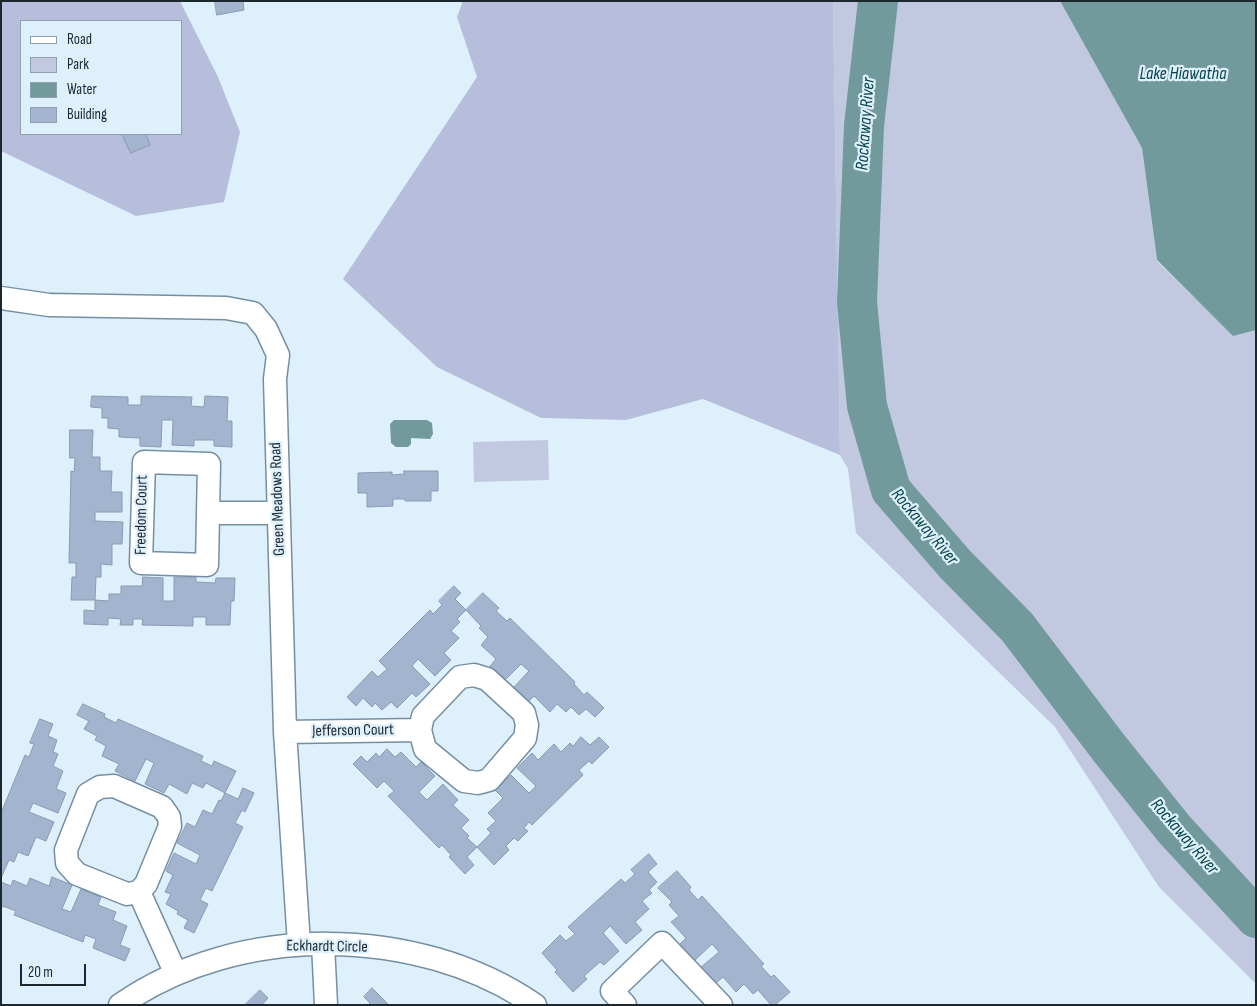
<!DOCTYPE html>
<html>
<head>
<meta charset="utf-8">
<style>
	body { margin:0 }
	#map { position:relative; width:1257px; height:1006px; overflow:hidden; background:#dff0fd; font-family:"Sofia Sans Condensed",sans-serif }
	canvas { display:block }
	.frame { position:absolute; inset:0; border:2px solid #1c272e; pointer-events:none }
	.legend { position:absolute; left:20px; top:20px; width:162px; height:115px; box-sizing:border-box; background:#dff0fd; border:1px solid #91a0aa; margin:0; padding:6px 9px; list-style:none; font-size:15px; color:#1c272e }
	.legend li { display:flex; align-items:center; gap:10px; height:25px }
	.legend b { width:25px; border:1px solid #91a0aa }
	.scale { position:absolute; left:20px; top:964px; width:66px; height:22px; box-sizing:border-box; border:2px solid #1c272e; border-top:0; padding-left:6px; font-size:15px; line-height:18px; white-space:nowrap; color:#1c272e; -webkit-text-stroke:4px #dff0fd; paint-order:stroke }
</style>
</head>
<body>
<div id="map">
<canvas width="1257" height="1006"></canvas>
<div class="frame"></div>
<ul class="legend">
<li><b style="height:6px;background:#fff"></b>Road</li>
<li><b style="height:14px;background:#c3c8e1"></b>Park</li>
<li><b style="height:14px;background:#729a9d"></b>Water</li>
<li><b style="height:14px;background:#a3b5ce"></b>Building</li>
</ul>
<div class="scale">20 m</div>
</div>
<script>
const c = document.querySelector('canvas').getContext('2d');
c.lineJoin = 'round';
function fill(path, color) { c.fillStyle = color; c.fill(path, 'evenodd'); }
function stroke(path, color, width, dash) { c.strokeStyle = color; c.lineWidth = width; c.lineCap = dash ? 'butt' : 'round'; c.setLineDash(dash || []); c.stroke(path); }
function write(font, color, halo, rows, align = 'center') {
  c.font = font + ' "Sofia Sans Condensed",sans-serif'; c.lineWidth = 4.5; c.setLineDash([]); c.textBaseline = 'middle'; c.strokeStyle = halo; c.fillStyle = color; for (const [text, x, y, turn = 0] of rows) {
    c.save(); c.translate(x, y); c.rotate((+turn || 0) * Math.PI / 180); c.textAlign = isNaN(turn) ? turn : align; if (halo) c.strokeText(text, 0, 0); c.fillText(text, 0, 0); c.restore();
  }
}
fill(new Path2D(`
	M833 1H1060L1142 148 1157 261 1233 335 1256 330V984L1159 887 1055 727 856 533 848 469 840 455Z
	M548 440 549 480 474 482 473 442Z`), '#c3c8e1');
fill(new Path2D(`
	M1 1H180L218 77 240 132 224 202 136 216 1 151ZM21 21H181V134H21Z
	M463 1H833L840 455 703 399 626 420 541 418 437 367 343 279 477 77 457 17Z`), '#b7bedc');
fill(new Path2D(`
	M1060 1H1256V330L1233 336 1157 260 1142 148Z
	M394 420H427L432 423 433 434 430 439 411 438V444L408 447H396L391 443 390 424Z`), '#729a9d');
stroke(new Path2D(`
	M878 1 864 126 857 302 867 406 891 490 955 564 1017 627 1109 748 1174 829 1256 918`), '#729a9d', 40);
const building = new Path2D(`
	M215 1H243L244 10 217 15Z
	M122 134H146L150 145 131 153Z
	M92 396 128 397V405H141V396L192 397 191 406 204 407 205 396 228 397 227 421H232V447L214 446V440H194V446L172 445 173 420H162L161 447 140 446V438L119 437V429L108 428V418H102V408L91 407Z
	M70 430H93L92 457H100V471H112L111 492H122V512H95V521L123 522 122 544H112V565L101 564V577H96L95 600H71L72 577H76V563H69L71 471 74 472 75 458H70Z
	M404 471H438V491H431V501H405V499H393V506L367 507V493H358V473L392 472V475L404 474Z
	M143 577 163 578V601H174V577H196V582L215 583 216 578H235L234 601H231L230 625H206V617H193V626L142 625 143 619H133V625H120L121 619 108 618V625L84 624V610L95 611V600L109 601V594H121V586H142Z
	M454 586 461 593 455 599 466 610 457 619 460 622 451 631 459 638 444 653 451 660 435 676 418 659 412 666 430 684 416 697 412 693 397 708 391 702 382 710 375 703 372 707 363 698 356 706 347 697 372 671 378 677 387 669 379 661 430 610 433 614 442 605 439 601Z
	M483 593 499 608 496 611 507 621 510 618 575 682 574 684 584 695 587 692 604 708 595 717 586 709 579 715 571 707 566 712 557 704 550 712 534 696 527 703 512 689 529 671 521 664 504 681 490 666 496 659 481 645 488 637 479 628 481 626 466 610Z
	M83 704 105 714 104 717 116 723 118 719 203 756 201 761 212 766 214 761 236 771 225 793 206 783 203 788 192 783 187 794 169 784 164 793 145 784 154 763 146 759 135 781 115 771 119 764 102 756 106 746 95 740 97 736 84 729 89 721 77 715Z
	M40 719 53 724 48 736 57 740 53 752 58 754 53 766 63 771 56 789 66 793 58 813 33 803 29 812 54 822 46 841 36 837 28 856 18 852 14 862 9 860 1 878V813L25 755 29 757 34 744 30 743Z
	M581 737 590 745 599 737 609 747 592 764 589 761 579 770 583 775 532 825 529 822 524 828 528 831 518 841 514 838 506 846 509 850 494 865 477 847 491 833 487 829 496 821 488 813 503 798 495 790 511 775 529 793 536 786 517 768 532 753 538 760 554 744 561 752 570 743 573 746Z
	M387 749 395 757 401 752 416 767 421 762 435 776 419 792 427 800 443 784 458 800 453 805 469 820 461 828 469 836 467 838 477 847 467 857 474 865 465 874 449 857 451 855 442 845 439 848 388 796 394 791 384 781 377 788 353 764 361 756 367 762 376 753 379 757Z
	M243 788 254 793 245 812 242 810 235 823 243 827 212 891 206 888 200 900 208 904 194 933 184 928 188 920 177 914 178 911 166 904 171 894 165 892 173 875 166 871 174 853 196 864 200 855 177 843 187 823 195 827 203 810 212 814 219 800 221 801 225 793 238 799Z
	M649 854 657 864 648 872 657 882 649 890 652 893 642 901 649 909 635 922 642 930 626 944 610 926 603 933 619 951 604 965 600 962 584 976 587 979 573 992 555 972 557 970 542 953 560 935 566 941 575 934 568 927 621 879 625 883 635 874 631 870Z
	M677 871 691 887 689 890 698 900 702 896 764 964 761 966 771 977 774 975 790 992 775 1005H771L758 990 753 994 744 984 736 992 723 977 715 984 700 968 719 952 712 944 694 961 679 945 686 938 671 922 679 916 669 905 672 902 658 888Z
	M52 877 72 885 62 909 71 912 81 889 101 897 98 905 116 912 113 920 127 926 120 945 130 949 125 961 93 948 96 939 85 935 83 942 14 915 16 911 3 906 1 909V882L11 886 13 880 27 886 30 878 49 886Z
	M372 988 389 1005H368L370 1003 364 997Z
	M260 990 268 998 262 1005H245Z`);
fill(building, '#a3b5ce');
stroke(building, '#899ab3', 1);
const minor = new Path2D(`
	M1 298 49 305 226 308 253 313 266 329 278 355 275 379 285 732 299 944
	M144 462 209 464 207 565 141 563Z
	M208 513H278
	M474 675 487 679 524 713 527 725 525 738 489 780 478 783 464 781 425 749 420 730 423 716 460 677Z
	M285 732 420 730
	M114 786 162 807 169 817 170 826 146 884 139 892 127 894 77 874 67 863 66 850 88 794 100 787Z
	M139 892 176 974
	M323 944 326 1005
	M120 1005C238 923 417 924 535 1005
	M625 1005 612 991 662 943 721 1005`);
stroke(minor, '#758fa2', 25);
stroke(minor, '#fff', 22);
write('16px', '#1c272e', '#dff0fd', [
	["Green Meadows Road",278,499,-92],
	["Freedom Court",142,515,-89],
	["Jefferson Court",353,731,-1],
	["Eckhardt Circle",327,947,1]
]);
write('italic 18px', '#044449', '#dff0fd', [
	["Lake Hiawatha",1183,74],
	["Rockaway River",866,124,-86],
	["Rockaway River",924,527,50],
	["Rockaway River",1184,837,49]
]);
</script>
</body>
</html>
